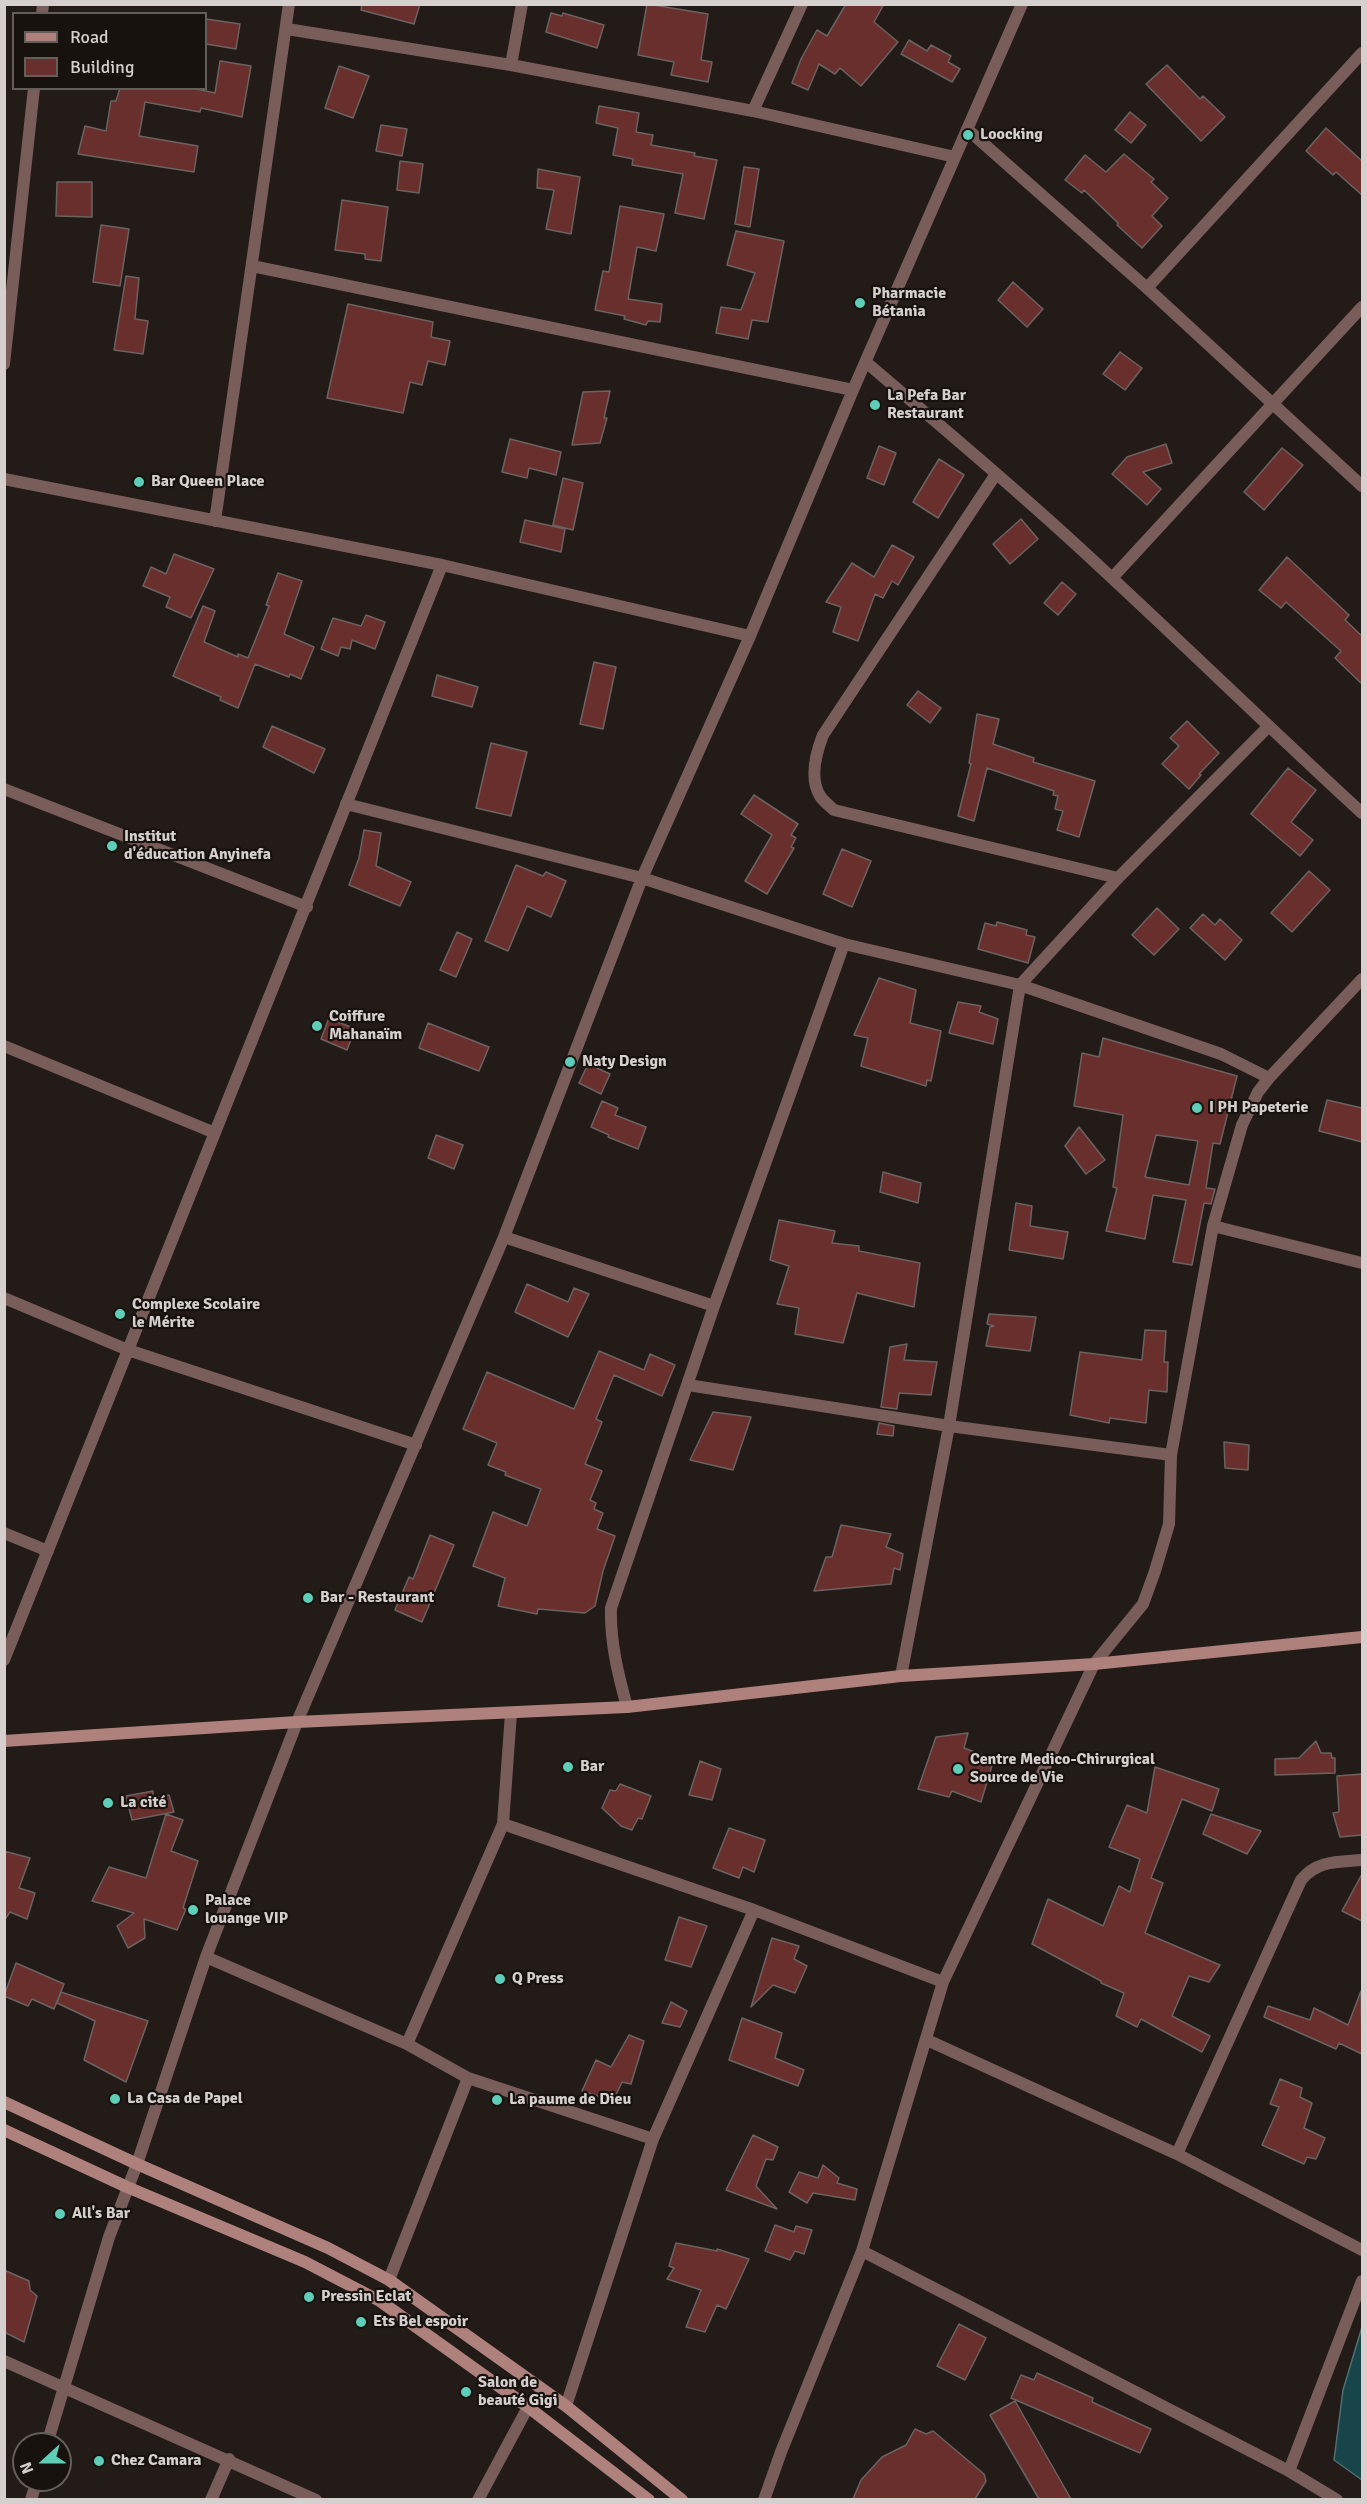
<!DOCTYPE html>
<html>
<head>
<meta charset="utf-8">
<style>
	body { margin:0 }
	#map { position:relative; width:1367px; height:2504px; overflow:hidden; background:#221b18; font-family:Signika,sans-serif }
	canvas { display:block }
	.frame { position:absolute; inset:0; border:6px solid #d5d0ce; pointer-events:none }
	.legend { position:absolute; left:12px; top:12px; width:195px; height:78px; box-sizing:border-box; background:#18120f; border:2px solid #645e5b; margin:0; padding:8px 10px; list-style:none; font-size:18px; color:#d5d0ce }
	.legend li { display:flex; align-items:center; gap:12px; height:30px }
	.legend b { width:30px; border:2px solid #645e5b }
	.north { position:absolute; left:12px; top:2432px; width:60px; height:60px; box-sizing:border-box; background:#18120f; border:2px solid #645e5b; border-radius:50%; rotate:249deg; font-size:16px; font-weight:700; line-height:24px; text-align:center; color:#d5d0ce }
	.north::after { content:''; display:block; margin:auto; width:21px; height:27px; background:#5eceb8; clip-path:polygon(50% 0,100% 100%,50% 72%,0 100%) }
</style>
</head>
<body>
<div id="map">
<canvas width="1367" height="2504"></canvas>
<div class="frame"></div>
<ul class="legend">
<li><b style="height:8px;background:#ae817c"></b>Road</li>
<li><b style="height:16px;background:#682f2d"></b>Building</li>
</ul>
<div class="north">N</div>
</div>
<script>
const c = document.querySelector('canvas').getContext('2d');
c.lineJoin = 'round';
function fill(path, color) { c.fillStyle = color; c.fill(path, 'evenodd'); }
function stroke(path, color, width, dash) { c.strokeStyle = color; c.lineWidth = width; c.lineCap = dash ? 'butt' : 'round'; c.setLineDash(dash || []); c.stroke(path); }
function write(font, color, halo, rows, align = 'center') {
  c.font = font + ' Signika,sans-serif'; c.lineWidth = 4.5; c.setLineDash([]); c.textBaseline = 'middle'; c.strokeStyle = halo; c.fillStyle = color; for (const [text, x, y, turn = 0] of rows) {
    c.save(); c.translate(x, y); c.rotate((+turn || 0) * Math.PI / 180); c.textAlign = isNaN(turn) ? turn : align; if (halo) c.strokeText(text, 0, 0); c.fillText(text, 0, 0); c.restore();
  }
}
const water = new Path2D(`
	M1362 2327V2480L1334 2460 1343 2390Z`);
fill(water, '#184549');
stroke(water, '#516f71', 1.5);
const building = new Path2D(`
	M362 4H420L414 24 361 10Z
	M647 4 708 14 701 60 712 62 708 82 671 75 674 62 638 55Z
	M846 4H884L874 22 898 42 861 86 840 68 835 74 819 64 808 90 792 83 801 59 817 30 827 36Z
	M551 13 562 16 563 13 604 25 597 48 546 32Z
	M206 19 240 24 236 49 206 44Z
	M909 40 927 51 931 45 951 56 948 62 960 69 952 82 901 54Z
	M220 61 251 66 242 117 201 108 200 112 145 102 139 136 198 146 194 172 78 154 85 126 106 131 111 101H116L120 88H192L215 93Z
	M1167 65 1200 99 1203 96 1225 117 1201 141 1146 84Z
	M339 66 369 76 353 118 325 108Z
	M599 106 639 113 636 132 653 135 651 145 695 153 694 156 717 160 704 219 675 213 683 174 632 165 633 159 613 155 618 128 596 123Z
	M1130 112 1146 125 1131 143 1115 130Z
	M381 125 407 129 402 156 376 151Z
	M1326 128 1362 161V195L1336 172 1333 175 1306 151Z
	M1124 154 1154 179 1151 182 1168 198 1152 216 1162 226 1142 248 1117 225 1118 223 1084 190 1082 193 1065 180 1085 155 1106 172Z
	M400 161 423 164 419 193 397 190Z
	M744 167 759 169 750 227 735 224Z
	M538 169 580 177 571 234 546 229 554 190 537 188Z
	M57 182H92V217L56 216Z
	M342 200 388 207 381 261 365 259V254L335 250Z
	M620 206 664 214 656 251 637 247 628 299 662 304 660 322 648 321 646 325 624 319 625 316 595 310 603 271 609 272Z
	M101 225 129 229 120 286 93 282Z
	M736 231 784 241 768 322 752 320 748 339 716 333 721 307 741 310 755 273 727 265Z
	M126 276 139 278 135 319 148 321 143 354 114 350Z
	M1013 282 1043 309 1027 327 998 300Z
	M348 304 433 322 431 337 450 341 445 365 428 361 422 385 410 382 403 413 327 398Z
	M1120 352 1142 368 1125 390 1103 374Z
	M610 391 604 418H607L600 443 572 445 583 392Z
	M510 439 561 452 556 475 529 468 527 478 502 472Z
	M1166 444 1172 463 1143 472 1161 489 1147 505 1112 474 1127 457Z
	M879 446 896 453 884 485 867 478Z
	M1282 448 1303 465 1264 510 1244 492Z
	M939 459 964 475 938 518 913 502Z
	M563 478 583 483 573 530 553 525Z
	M1021 519 1038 539 1010 564 993 544Z
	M525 520 565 529 561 552 520 542Z
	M892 545 914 557 898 585 892 581 883 598 875 594 858 641 833 632 841 607 826 602 852 563 874 577Z
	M174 554 214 569 191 618 166 607 170 597 143 586 151 567 166 574Z
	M1287 557 1349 615 1345 620 1362 636V684L1335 658 1341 651 1286 602 1281 608 1259 590Z
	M278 573 302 581 284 634 314 647 301 679 290 674 289 677 255 664 238 708 220 700 221 697 173 676 203 606 215 611 204 642 238 657V654L248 658 269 606 266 605Z
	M1062 582 1076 594 1058 615 1044 603Z
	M366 615 385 622 375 649 352 640 350 649 341 647 338 656 321 649 333 618 361 626Z
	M594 662 616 667 603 729 580 724Z
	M437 675 478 687 472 707 432 696Z
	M918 691 941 708 930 723 907 705Z
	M977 714 999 719 993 744 1034 758 1033 762 1095 781 1079 837 1057 830 1063 811 1055 809 1058 796 1053 795 1054 791 987 768 974 821 958 816 971 764 969 763Z
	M1187 721 1219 753 1199 774 1201 775 1189 789 1162 764 1179 746 1170 738Z
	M272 726 325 749 314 773 263 747Z
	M491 743 527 752 511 816 476 808Z
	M1288 768 1316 790 1291 822 1313 840 1300 856 1251 814Z
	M754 795 798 824 791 835 796 838 791 847 794 848 767 894 745 881 772 835 741 814Z
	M364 830 381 833 376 866 411 882 400 906 349 885 359 858Z
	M842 849 871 861 852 907 823 894Z
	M516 865 543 876 546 872 566 881 551 917 527 906 508 951 485 941Z
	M1309 871 1330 890 1292 932 1271 913Z
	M1157 908 1179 929 1154 955 1132 935Z
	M1203 914 1215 925 1220 919 1242 940 1225 960 1190 928Z
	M997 922 1027 930 1026 935 1035 937 1028 963 978 949 985 923 996 926Z
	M457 932 472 939 456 977 440 970Z
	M879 978 916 990 910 1023 941 1031 931 1081 927 1080 926 1086 861 1066 868 1038 854 1035Z
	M958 1002 981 1006 979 1012 998 1019 993 1044 949 1033Z
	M329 1018 355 1029 347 1050 321 1039Z
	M428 1023 489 1047 479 1071 419 1048Z
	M1103 1038 1237 1076 1220 1144 1213 1143 1206 1188 1215 1189 1211 1204 1204 1203 1192 1265 1173 1262 1186 1200 1153 1195 1145 1239 1106 1231 1117 1188 1113 1187 1123 1115 1074 1106 1082 1053 1099 1057ZM1156 1135 1198 1141 1189 1185 1145 1177Z
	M588 1064 610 1074 601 1094 579 1083Z
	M1327 1100 1362 1108V1142L1319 1131Z
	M602 1101 618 1108 615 1115 646 1127 638 1149 608 1137 609 1135 591 1127Z
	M1079 1127 1105 1160 1086 1174 1065 1146Z
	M436 1135 463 1145 454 1169 428 1158Z
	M883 1172 921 1183 918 1203 880 1192Z
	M1016 1203 1032 1206 1030 1226 1068 1232 1063 1259 1009 1250Z
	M779 1220 835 1231 832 1243 859 1246V1251L920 1263 914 1307 857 1293 843 1343 795 1334 799 1308 777 1304 789 1266 770 1260Z
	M527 1284 568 1302 574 1288 589 1294 568 1337 515 1312Z
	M989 1314 1036 1317 1030 1351 986 1346 990 1327 994 1326 987 1324Z
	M1145 1330 1166 1331 1164 1362H1168L1167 1392 1149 1390 1146 1423 1110 1418 1109 1423 1070 1415 1080 1352 1142 1360Z
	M907 1344 904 1360 937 1362 931 1395 899 1393 897 1409 881 1407 890 1347Z
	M599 1351 644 1370 650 1354 675 1365 662 1396 614 1375 596 1419 602 1422 585 1464 602 1471 590 1500 596 1503 594 1509 603 1513 597 1529 615 1536 603 1571 595 1606 585 1613 538 1609 537 1614 498 1606 505 1578 473 1566 493 1512 527 1526 541 1489 505 1475 506 1472 488 1465 497 1443 463 1429 487 1372 574 1409Z
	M713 1412 751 1417 733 1470 690 1460Z
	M879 1423 894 1426 893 1436 877 1434Z
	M1224 1442 1249 1445 1248 1470 1225 1468Z
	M841 1525 891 1534 886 1547 903 1554 900 1570 894 1568 891 1584 814 1591 826 1557H832Z
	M430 1535 454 1545 422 1622 395 1610 409 1577 413 1579Z
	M968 1733 964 1748 994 1759 981 1802 952 1791 949 1797 918 1789 936 1737Z
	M1316 1741 1321 1753H1331L1332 1758H1335V1773L1275 1775V1759L1299 1758Z
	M700 1761 721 1769 712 1800 689 1795Z
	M1155 1767 1219 1789 1212 1811 1182 1799 1151 1878 1163 1883 1145 1933 1220 1965 1209 1982 1189 1976 1172 2016 1210 2036 1202 2052 1141 2019 1137 2027 1116 2016 1124 1993 1101 1983V1981L1032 1944 1048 1899 1103 1926 1119 1886 1130 1892 1140 1859 1109 1847 1127 1805 1147 1813Z
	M1362 1774V1835L1340 1837 1333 1813 1339 1812 1337 1776Z
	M620 1784 651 1796 642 1819 638 1818 632 1830 621 1826 602 1808 610 1790 616 1791Z
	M153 1791V1798L169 1795 174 1812 132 1820 126 1796Z
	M166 1814 183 1820 171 1851 198 1861 183 1908 186 1909 177 1930 144 1919 145 1938 128 1948 117 1926 134 1913 92 1901 109 1867 146 1878Z
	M1211 1814 1261 1831 1247 1854 1203 1834Z
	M729 1828 765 1840 754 1872 743 1867 739 1878 713 1868Z
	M4 1851 30 1858 19 1888 35 1893 27 1919 10 1912 4 1921Z
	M1362 1874V1921L1342 1911Z
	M679 1917 707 1926 691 1967 665 1960Z
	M772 1938 799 1946 794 1959 807 1966 795 1993 773 1985 751 2007Z
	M16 1963 64 1984 54 2009 32 1999 28 2006 4 1996Z
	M1361 1991 1362 2054 1339 2043 1336 2049 1264 2017 1268 2006 1310 2020 1314 2008 1348 2025Z
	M61 1992 148 2021 126 2082 84 2060 95 2021 57 2003Z
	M671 2002 687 2011 680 2027 662 2023Z
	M742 2018 782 2033 775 2058 804 2070 798 2086 729 2060Z
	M629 2035 644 2041 631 2084 622 2082 613 2101 582 2091 596 2060 611 2067Z
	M1280 2079 1302 2088 1300 2097 1312 2103 1304 2128 1325 2138 1316 2159 1307 2157 1304 2164 1262 2145 1279 2107 1270 2104Z
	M753 2135 778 2147 773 2160 766 2159 756 2186 777 2209 726 2190Z
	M823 2165 839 2178 837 2183 857 2189 855 2200 813 2193 807 2203 789 2192 799 2172 818 2178Z
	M775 2225 794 2232 796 2226 812 2230 804 2254 795 2251 790 2260 765 2251Z
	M676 2243 717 2251V2249L749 2259 726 2309 717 2305 705 2332 686 2327 701 2290 667 2279 674 2268 669 2266Z
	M4 2270 29 2281 30 2290 37 2296 24 2342 4 2332Z
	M959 2324 986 2338 965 2380 937 2366Z
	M1037 2373 1093 2398 1092 2402 1151 2429 1140 2453 1011 2398 1021 2375 1034 2380Z
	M1015 2401 1071 2499H1039L990 2415Z
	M915 2429 926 2434 933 2431 984 2474 986 2481 975 2499H853L861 2480 872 2468 882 2457 906 2445Z`);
fill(building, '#682f2d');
stroke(building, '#6b6261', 1.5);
stroke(new Path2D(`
	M42 14 43 4
	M287 29 511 65 753 111 955 157
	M511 65 522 4
	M753 111 802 4
	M967 129 1147 288 1362 486
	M252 266 853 390
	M1147 288 1362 53
	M867 363C950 434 1034 504 1113 579 1197 657 1278 736 1362 813
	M4 364 34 88
	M996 474 823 735C816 753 809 778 820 796 823 801 830 806 834 810L1118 878
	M4 479 442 565 750 636
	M215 521 289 4
	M1112 578 1362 307
	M4 789 307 907
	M346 804 642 878 844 944 1020 985 1221 1054 1269 1078
	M4 1046 215 1133
	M1213 1226 1362 1263
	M504 1237 714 1306
	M4 1298 128 1350 416 1445
	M688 1385 949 1426 1171 1455
	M4 1533 48 1551
	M4 1660 442 565
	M901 1676 949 1426 1020 985 1118 878 1268 727
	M627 1707C618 1674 610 1642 611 1608L714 1306 844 944
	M511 1713 503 1824 754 1910 943 1982
	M206 1957 407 2044 468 2078 653 2139
	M927 2040 1177 2154 1362 2250
	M407 2044 503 1824
	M1177 2154 1301 1880C1317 1860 1338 1862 1362 1860
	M862 2251 1289 2471 1337 2500
	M389 2280 468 2078
	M4 2361 316 2500
	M566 2406 653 2139 754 1910
	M47 2444 109 2237 137 2164 206 1957 297 1722 504 1237 642 878 750 636 853 390 1022 4
	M1289 2471 1362 2281
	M31 2500 37 2480
	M211 2500 229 2459
	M478 2500 528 2407
	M764 2500 781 2452 862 2251 943 1982 1094 1664 1143 1604 1155 1571 1169 1524 1171 1455 1213 1226 1242 1125 1258 1092 1269 1078 1362 979`), '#795d5a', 12);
stroke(new Path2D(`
	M4 1741 297 1722 627 1707 901 1676 1094 1664 1362 1637
	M4 2102 137 2164 328 2248 389 2280 566 2406 682 2500
	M4 2130 127 2187 305 2262 380 2301 528 2407 649 2500`), '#ae817c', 12);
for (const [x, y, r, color] of [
	[968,135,6,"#5eceb8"],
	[860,303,6,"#5eceb8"],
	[875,405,6,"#5eceb8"],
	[139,482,6,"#5eceb8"],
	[112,846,6,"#5eceb8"],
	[317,1026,6,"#5eceb8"],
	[570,1062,6,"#5eceb8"],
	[1197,1108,6,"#5eceb8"],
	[120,1314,6,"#5eceb8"],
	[308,1598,6,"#5eceb8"],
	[568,1767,6,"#5eceb8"],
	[958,1769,6,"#5eceb8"],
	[108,1803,6,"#5eceb8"],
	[193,1910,6,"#5eceb8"],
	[500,1979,6,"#5eceb8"],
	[115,2099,6,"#5eceb8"],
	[497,2100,6,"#5eceb8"],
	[60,2214,6,"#5eceb8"],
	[309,2297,6,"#5eceb8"],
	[361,2322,6,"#5eceb8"],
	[466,2392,6,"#5eceb8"],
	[99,2461,6,"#5eceb8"]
]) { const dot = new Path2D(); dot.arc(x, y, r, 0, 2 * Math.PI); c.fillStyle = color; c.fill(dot); stroke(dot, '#18120f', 2); }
write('bold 16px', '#d5d0ce', '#18120f', [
	["Loocking",980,135],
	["Pharmacie",872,294],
	["Bétania",872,312],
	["La Pefa Bar",887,396],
	["Restaurant",887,414],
	["Bar Queen Place",151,482],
	["Institut",124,837],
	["d'éducation Anyinefa",124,855],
	["Coiffure",329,1017],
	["Mahanaïm",329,1035],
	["Naty Design",582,1062],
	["I PH Papeterie",1209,1108],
	["Complexe Scolaire",132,1305],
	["le Mérite",132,1323],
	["Bar - Restaurant",320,1598],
	["Centre Medico-Chirurgical",970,1760],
	["Source de Vie",970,1778],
	["Bar",580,1767],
	["La cité",120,1803],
	["Palace",205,1901],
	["louange VIP",205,1919],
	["Q Press",512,1979],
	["La Casa de Papel",127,2099],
	["La paume de Dieu",509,2100],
	["All's Bar",72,2214],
	["Pressin Eclat",321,2297],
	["Ets Bel espoir",373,2322],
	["Salon de",478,2383],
	["beauté Gigi",478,2401],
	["Chez Camara",111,2461]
], 'left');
</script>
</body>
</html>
